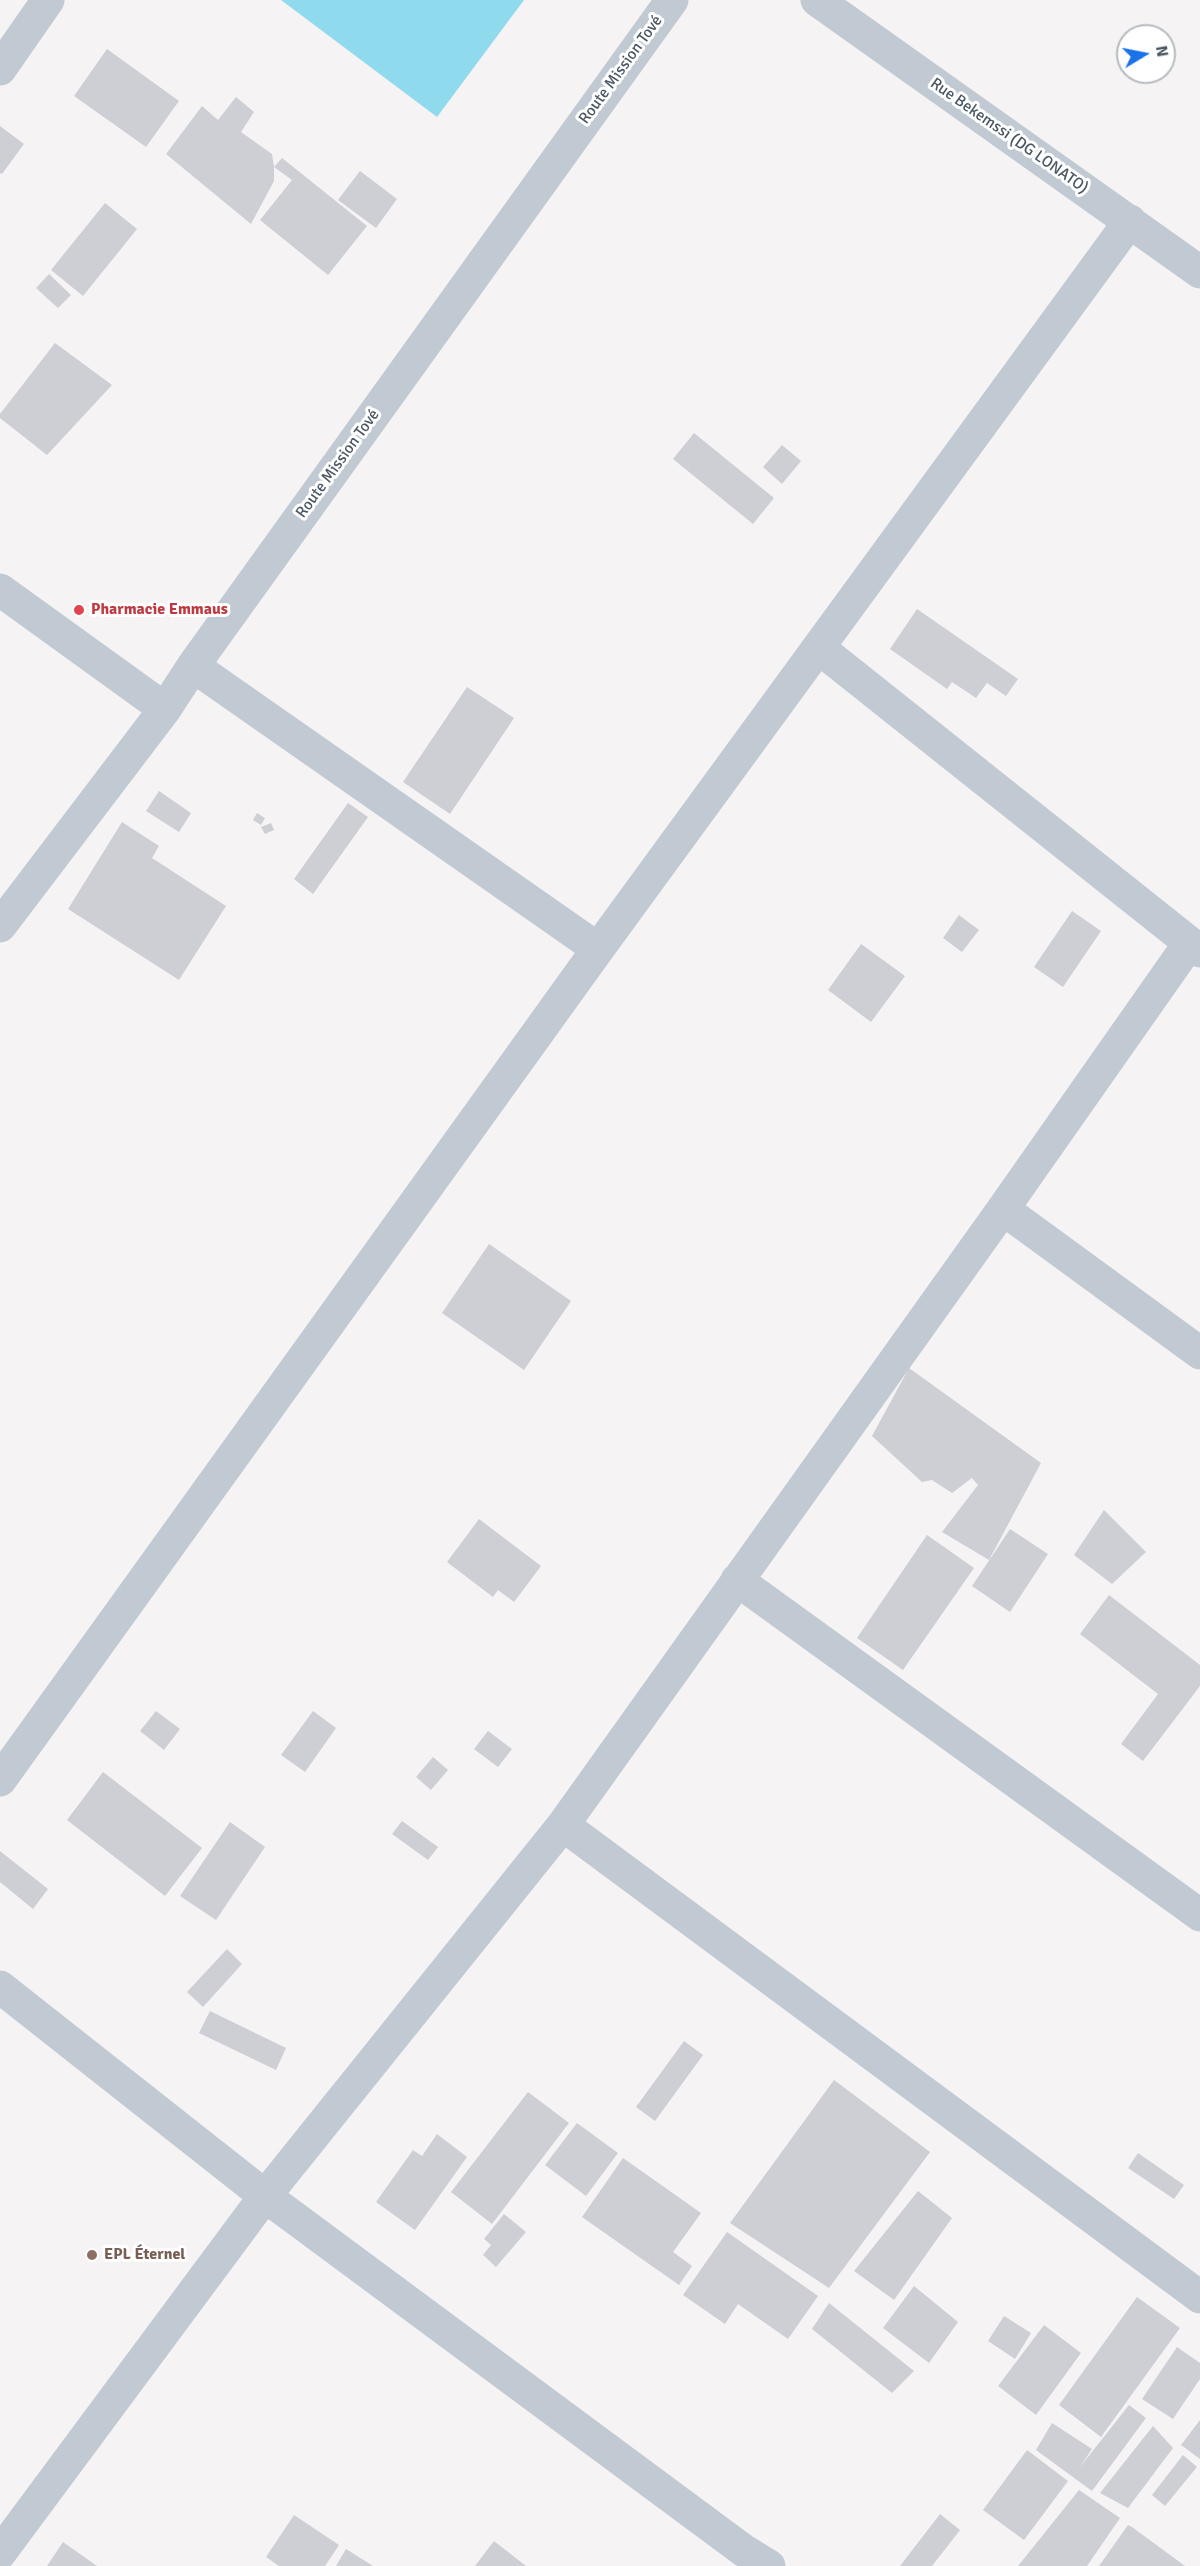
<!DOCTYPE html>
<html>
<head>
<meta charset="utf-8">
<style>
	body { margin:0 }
	#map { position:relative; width:1200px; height:2566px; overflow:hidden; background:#f5f3f3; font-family:Signika,sans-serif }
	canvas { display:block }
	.north { position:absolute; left:1116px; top:24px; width:60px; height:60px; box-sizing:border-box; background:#fff; border:2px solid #b7bbc0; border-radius:50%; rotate:80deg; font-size:16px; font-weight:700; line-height:24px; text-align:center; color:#4a5661 }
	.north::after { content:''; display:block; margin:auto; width:21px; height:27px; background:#1a73e8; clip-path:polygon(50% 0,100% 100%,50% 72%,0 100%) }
</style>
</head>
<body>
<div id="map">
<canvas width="1200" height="2566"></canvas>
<div class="north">N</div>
</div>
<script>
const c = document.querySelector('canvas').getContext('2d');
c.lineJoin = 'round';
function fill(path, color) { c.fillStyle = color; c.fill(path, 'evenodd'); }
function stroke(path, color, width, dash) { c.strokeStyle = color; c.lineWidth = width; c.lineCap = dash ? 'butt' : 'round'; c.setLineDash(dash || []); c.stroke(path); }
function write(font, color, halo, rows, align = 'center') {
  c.font = font + ' Signika,sans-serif'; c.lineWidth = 6; c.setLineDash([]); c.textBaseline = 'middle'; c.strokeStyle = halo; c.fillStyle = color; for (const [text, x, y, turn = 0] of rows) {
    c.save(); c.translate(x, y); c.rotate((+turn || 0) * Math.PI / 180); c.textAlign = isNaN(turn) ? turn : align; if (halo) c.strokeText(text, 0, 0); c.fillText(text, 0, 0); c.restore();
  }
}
fill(new Path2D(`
	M281 0H524L437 117Z`), '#90daee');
fill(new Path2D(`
	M107 49 179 101 146 147 74 96Z
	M236 97 254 112 241 132 272 154 274 167 282 158 367 226 328 275 260 220 292 180 274 167V181L251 224 166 154 202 106 218 120Z
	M0 126 24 144 2 174 0 173Z
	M360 171 397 199 376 228 338 200Z
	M105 203 137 229 83 296 51 270Z
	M49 274 71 295 58 308 36 288Z
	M55 343 112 385 47 455 0 418V414Z
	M694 433 774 498 753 524 673 459Z
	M782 445 801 461 782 484 763 467Z
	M917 609 1018 679 1006 696 987 683 976 698 952 682 947 689 890 649Z
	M467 687 514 718 450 814 403 782Z
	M159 791 191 813 179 832 146 811Z
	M348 803 368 817 313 894 294 879Z
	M257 813 265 818 261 825 253 820Z
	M122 822 159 846 152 858 226 906 179 980 68 909Z
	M271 823 274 830 265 834 261 827Z
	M1072 911 1101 931 1063 987 1034 967Z
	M959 915 979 930 962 952 943 938Z
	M861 944 905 976 871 1022 828 990Z
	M489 1244 571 1301 524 1370 442 1313Z
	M909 1368 1041 1463 989 1560 942 1532 978 1485 972 1478 952 1493 932 1480 922 1482 872 1436Z
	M1104 1510 1146 1552 1112 1584 1074 1555Z
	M479 1519 541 1566 514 1602 498 1590 493 1597 447 1562Z
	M1010 1529 1048 1554 1010 1612 972 1586Z
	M927 1535 974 1568 903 1670 857 1638Z
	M1109 1595 1200 1665V1686L1143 1761 1121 1744 1158 1694 1080 1634Z
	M156 1711 180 1729 164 1750 140 1731Z
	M313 1711 336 1728 305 1772 281 1755Z
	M488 1731 512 1749 498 1767 474 1749Z
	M433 1757 448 1770 431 1790 416 1777Z
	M103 1772 202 1848 165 1896 67 1820Z
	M402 1821 438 1847 428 1860 392 1834Z
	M230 1822 265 1847 216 1920 180 1896Z
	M0 1851 48 1889 33 1909 0 1882Z
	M227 1949 242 1964 203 2007 187 1992Z
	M210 2011 286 2048 276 2070 199 2033Z
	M684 2041 703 2055 655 2121 636 2107Z
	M834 2080 930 2152 829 2288 730 2223Z
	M528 2092 569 2123 492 2224 451 2192Z
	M577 2123 618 2153 586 2196 545 2165Z
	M437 2134 467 2157 415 2230 376 2202 413 2150 422 2156Z
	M1138 2153 1184 2185 1174 2199 1128 2168Z
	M623 2158 701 2213 673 2252 692 2266 679 2285 582 2217Z
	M918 2191 952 2218 894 2300 854 2271Z
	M504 2214 526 2232 496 2267 483 2255 491 2245 484 2239Z
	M727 2232 818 2296 788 2339 738 2304 725 2324 683 2295Z
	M914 2286 958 2322 929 2363 883 2328Z
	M1137 2297 1180 2328 1101 2437 1059 2405Z
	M829 2303 914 2371 892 2393 812 2329Z
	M1004 2316 1031 2333 1015 2359 988 2341Z
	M1044 2325 1081 2353 1036 2415 998 2386Z
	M1177 2347 1200 2363V2379L1173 2419 1142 2399Z
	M1129 2405 1146 2418 1092 2491 1036 2450 1052 2423 1092 2449 1080 2467Z
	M1200 2420V2459L1181 2445Z
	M1153 2426 1173 2448 1128 2508 1100 2493Z
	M1027 2450 1068 2481 1024 2540 983 2510Z
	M1183 2455 1197 2467 1165 2506 1152 2495Z
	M1079 2490 1120 2518 1087 2566H1018Z
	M940 2514 960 2530 932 2566H900Z
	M294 2515 339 2545 325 2566H279L266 2557Z
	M1128 2525 1132 2527 1185 2566H1099Z
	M494 2541 526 2566H475Z
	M63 2542 97 2566H47Z
	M346 2549 373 2566H336Z`), '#cdcfd5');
stroke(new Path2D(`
	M817 0 1200 272
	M0 69 48 0
	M0 590 165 709
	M819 648 1200 951
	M193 666 598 949
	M0 926 165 709 193 666 672 0
	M1003 1209 1200 1353
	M737 1580 1200 1915
	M0 1780 598 949 1130 221
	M563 1825 1200 2297
	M0 1987 265 2196 743 2550 769 2566
	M0 2553 265 2196 563 1825 1003 1209 1189 944`), '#c1cad2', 33);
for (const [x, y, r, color] of [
	[79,610,6,"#e0444e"],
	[92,2255,6,"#8d6e63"]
]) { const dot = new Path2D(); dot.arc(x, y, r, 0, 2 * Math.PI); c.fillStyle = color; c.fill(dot); stroke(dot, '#fff', 2); }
write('16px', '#4a5661', '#fff', [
	["Route Mission Tové",621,70,-54],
	["Rue Bekemssi (DG LONATO)",1009,136,35],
	["Route Mission Tové",338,464,-54]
]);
write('bold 16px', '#be3a42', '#fff', [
	["Pharmacie Emmaus",91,610]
], 'left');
write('bold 16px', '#785e54', '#fff', [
	["EPL Éternel",104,2255]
], 'left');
</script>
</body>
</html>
